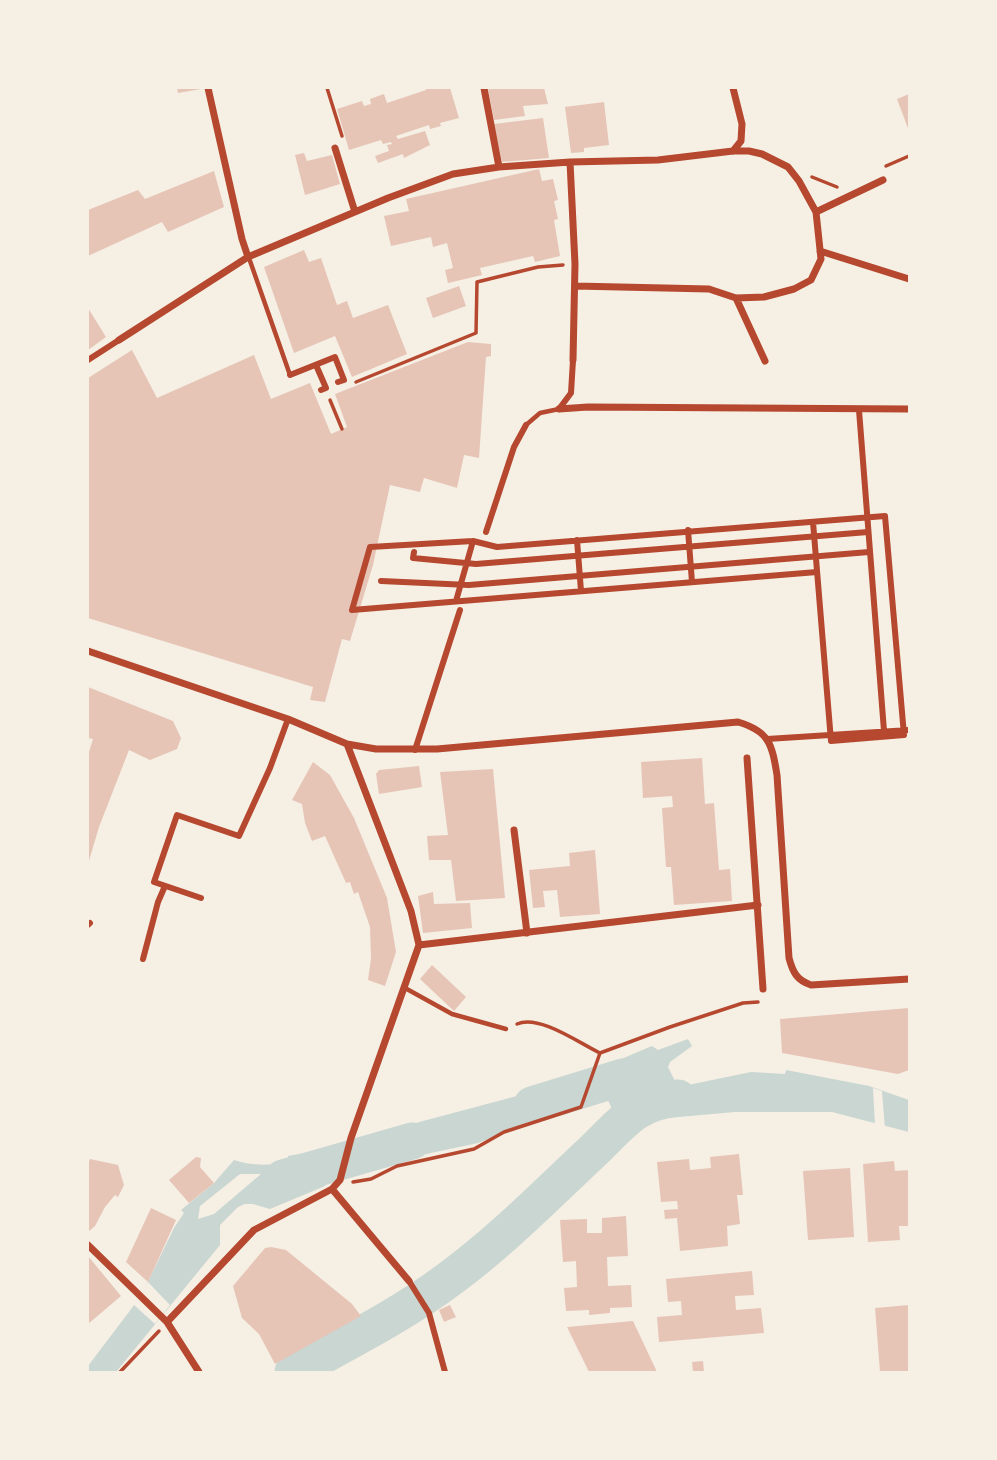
<!DOCTYPE html>
<html>
<head>
<meta charset="utf-8">
<style>
	body { margin:0 }
	#map { position:relative; width:997px; height:1460px; overflow:hidden; background:#f6efe4; font-family:"Titillium Web",sans-serif }
	canvas { display:block }
	.frame { position:absolute; inset:0; border:89px solid #f6efe4; pointer-events:none }
</style>
</head>
<body>
<div id="map">
<canvas width="997" height="1460"></canvas>
<div class="frame"></div>
</div>
<script>
const c = document.querySelector('canvas').getContext('2d');
c.lineJoin = 'round';
function fill(path, color) { c.fillStyle = color; c.fill(path, 'evenodd'); }
function stroke(path, color, width, dash) { c.strokeStyle = color; c.lineWidth = width; c.lineCap = dash ? 'butt' : 'round'; c.setLineDash(dash || []); c.stroke(path); }
fill(new Path2D(`
	M688 1039 692 1046 670 1062 668 1067 676 1083 688 1085 751 1072 785 1074 786 1070 869 1086 909 1100V1132L832 1112H735L656 1119 612 1109 605 1094 591 1097 600 1068 652 1046 658 1050Z
	M582 1075 575 1105 478 1143 393 1161 360 1172 367 1136 547 1088Z
	M336 1147 325 1186 270 1209 253 1204H245L238 1207 220 1225V1245L116 1372H88V1366L141 1296 174 1228 184 1213 181 1210 214 1183 234 1160C251 1166 271 1166 288 1161V1156ZM240 1174H261L214 1214 198 1219 200 1206Z`), '#c9d6d2');
fill(new Path2D(`
	M873 1088 882 1091 885 1129 875 1126Z
	M148 1282 170 1305 155 1324 134 1305Z`), '#f6efe4');
stroke(new Path2D(`
	M532 1105 623 1077 643 1084
	M283 1178 412 1141
	M293 1372C345 1343 400 1316 448 1280 500 1242 544 1197 591 1153 621 1125 634 1102 678 1098`), '#c9d6d2', 37);
fill(new Path2D(`
	M177 88H200L201 89 178 93Z
	M426 88H450L459 118 440 123 441 126 430 129 429 125 396 136 398 139 425 131 430 145 404 158 403 154 378 163 375 156 389 151 387 145 392 144 391 142 383 144 381 140 349 150 337 109 362 101 364 106 371 104 370 99 384 94 387 103 426 90Z
	M488 88H544L548 104 523 106 525 116 494 120Z
	M909 94V131L897 99Z
	M604 102 609 145 584 148V152L571 153 565 107Z
	M543 118 549 158 502 162 494 124Z
	M304 153 307 161 332 155 340 184 305 195 295 155Z
	M539 169 542 181 553 179 558 200 554 201 558 219 554 220 560 256 535 262 533 256 480 268 482 275 448 283 445 270 453 268 447 243 433 247 431 237 391 246 384 216 409 211 406 199Z
	M214 171 224 207 168 232 162 222 88 256V210L138 190 145 199Z
	M304 250 309 262 321 258 337 305 347 301 353 318 388 305 407 354 352 377 335 336 294 353 264 267Z
	M459 286 466 306 433 318 426 298Z
	M88 308 106 337 88 350Z
	M468 342 491 344V356L486 357 479 458 464 455 457 488 424 478 420 492 390 485 373 565 350 641 342 639 325 702 310 700 313 687 88 618V378L132 350 157 398 254 355 271 399 310 383 331 434 347 427 335 394Z
	M88 687 173 721 181 738 177 749 150 760 129 750 99 827 88 864V755L93 739 88 738Z
	M702 758 705 804 714 803 719 870 730 869 732 901 674 905 671 867H666L662 808 673 807 672 796 643 798 641 762Z
	M313 762 330 775 354 818 387 898 396 952 385 986 368 980 371 959 370 927 358 892 354 894 350 882 346 883 325 836 312 841 305 823 302 804 292 800Z
	M419 766 422 787 379 794 376 774 379 770Z
	M493 769 505 898 456 901 451 860H429L427 836 448 835 440 772Z
	M595 850 600 914 560 917 557 890 543 891 545 907 533 908 529 870 570 866 569 853Z
	M433 892 434 904 470 903 472 928 423 933 418 896Z
	M432 965 466 997 454 1011 420 979Z
	M909 1008V1070L898 1074 782 1053 780 1019Z
	M739 1154 743 1195H737L740 1224 727 1226 728 1246 680 1251 677 1218 665 1219 664 1210 678 1209 677 1201 661 1202 657 1162 689 1159 690 1170 711 1168 710 1157Z
	M196 1157 201 1158 200 1167 214 1183 189 1203 169 1180Z
	M90 1159 118 1165 124 1185 118 1197 115 1195 105 1207 95 1226 88 1232V1164Z
	M894 1161 895 1171 909 1170V1226H899L900 1240 868 1242 863 1164Z
	M850 1168 854 1237 808 1240 803 1171Z
	M151 1208 176 1220 148 1282 126 1262Z
	M626 1216 628 1256 607 1257 608 1286 631 1285 632 1307 610 1308V1313L589 1315V1310L566 1311 564 1288 577 1287 576 1261 563 1262 560 1220 587 1219V1233H602V1218Z
	M271 1247 286 1250 352 1304 361 1316 275 1364 259 1334 242 1318 233 1286 265 1248Z
	M88 1256 121 1296 88 1324Z
	M752 1271 754 1295 735 1296 736 1310 761 1308 764 1333 659 1342 657 1317 682 1315 681 1301 668 1302 666 1279Z
	M450 1305 456 1317 444 1322 439 1310Z
	M909 1305V1372H880L875 1308Z
	M633 1321 657 1372H589L567 1327Z
	M703 1361 704 1372H693L692 1362Z`), '#e6c5b7');
stroke(new Path2D(`
	M327 88 342 136
	M886 166 909 156
	M812 177 837 187
	M356 382 476 333 477 282 538 267 563 265
	M330 400 342 429
	M517 1024C539 1014 579 1043 600 1053L670 1027 743 1003 758 1002
	M353 1182 371 1179 397 1166 474 1149 504 1132 581 1107 600 1053
	M120 1372 159 1331`), '#b5482f', 3.5);
stroke(new Path2D(`
	M249 258 290 375
	M526 425 540 413 559 409
	M405 988 452 1014 506 1029`), '#b5482f', 4.5);
stroke(new Path2D(`
	M88 360 119 340
	M316 365 326 388 321 390
	M290 375 335 357 344 380 338 382
	M559 409 571 393 573 360
	M859 410 884 731
	M688 530 692 582
	M486 532 514 447 526 425
	M577 540 581 591
	M473 541 497 547 885 516 904 735 831 741 813 522
	M414 552 413 558 476 564 868 532
	M381 581 469 585 869 552
	M456 601 473 541 370 547 352 610 817 572
	M767 739 909 730
	M415 750 460 610
	M201 898 154 882 177 815 239 836 270 768 288 719
	M88 925 90 923
	M143 959 158 902 165 886
	M409 1281 429 1313 445 1372`), '#b5482f', 6);
stroke(new Path2D(`
	M208 88 242 239 248 257
	M484 88 499 167
	M335 148 355 212
	M733 151 741 141 742 124 733 88
	M570 162 575 264 573 360
	M816 212 883 180
	M820 251 909 279
	M736 298 765 361
	M119 340 248 257 388 198 453 174 499 167 570 162 658 160 733 151H749L762 154 788 167 799 181 816 212 821 259 811 280 794 289 764 297 736 298 709 289 575 286
	M559 409 588 407 909 409
	M88 651 288 719 347 744 376 749H437L738 722C769 731 772 744 777 775L789 958C793 973 797 980 811 985L909 979
	M747 758 763 989
	M514 830 527 933
	M419 945 758 905
	M332 1189 409 1281
	M88 1245 167 1322 199 1372
	M167 1322 254 1230 332 1189 340 1180 351 1138 419 945 411 911 347 744`), '#b5482f', 7);
</script>
</body>
</html>
